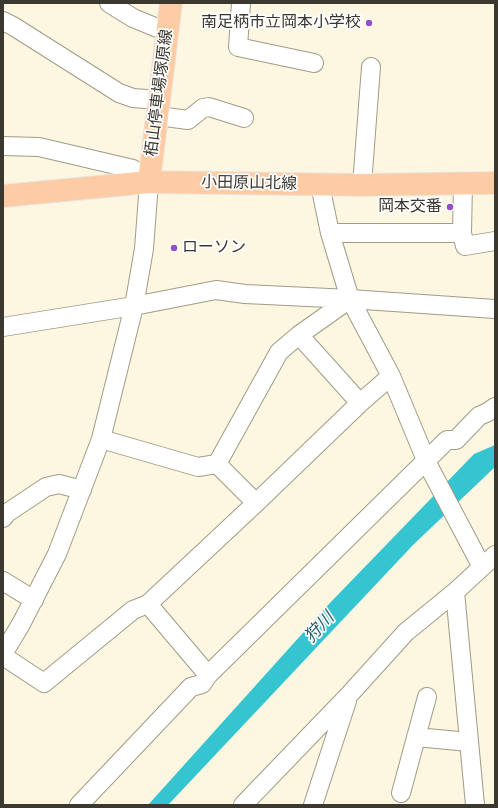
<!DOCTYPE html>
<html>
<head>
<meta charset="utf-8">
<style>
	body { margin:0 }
	#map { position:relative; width:498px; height:808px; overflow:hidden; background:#fdf7e1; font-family:Jost,sans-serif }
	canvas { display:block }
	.frame { position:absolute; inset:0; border:4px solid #3a382f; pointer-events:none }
</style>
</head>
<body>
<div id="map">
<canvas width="498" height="808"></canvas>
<div class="frame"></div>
</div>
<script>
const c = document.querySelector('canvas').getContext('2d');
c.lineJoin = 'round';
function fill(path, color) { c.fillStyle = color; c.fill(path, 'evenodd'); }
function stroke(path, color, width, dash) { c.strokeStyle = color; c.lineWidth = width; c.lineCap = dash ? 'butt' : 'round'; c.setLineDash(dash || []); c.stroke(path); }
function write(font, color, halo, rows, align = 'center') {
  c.font = font + ' Jost,"Noto Sans JP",sans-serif'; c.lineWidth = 3.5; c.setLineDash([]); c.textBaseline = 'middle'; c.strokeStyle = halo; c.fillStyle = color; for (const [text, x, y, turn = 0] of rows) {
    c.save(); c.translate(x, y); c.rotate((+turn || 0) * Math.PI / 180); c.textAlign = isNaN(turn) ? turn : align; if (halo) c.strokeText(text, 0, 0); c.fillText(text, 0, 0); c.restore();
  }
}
fill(new Path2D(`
	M495 445V467L414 544 168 805H148L328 605 474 454Z`), '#34c5d1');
const minor = new Path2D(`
	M109 3 133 18 167 32
	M241 3 238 47 314 63
	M3 21 13 26 119 93 133 98 159 100
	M158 116 188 120 203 108 209 107 244 118
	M3 146 39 147 133 169 149 182 144 249 134 306 101 439 57 554 21 624 3 654
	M463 183 462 233 465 246 495 241
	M320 185 330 233 350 299 391 376 428 465 482 567
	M362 185 371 67
	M330 233H462
	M3 327 134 306 216 290 245 294 350 299 495 309
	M299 335 360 403
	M101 439 198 467 217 464 279 352 299 335 350 299
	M217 464 256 503
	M3 518 7 513 46 487 59 484 82 490
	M3 581 34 600
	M455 592 475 805
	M148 604 208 675
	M3 656 44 683 133 610 148 604 256 503 360 403 391 376
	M416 737 469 742
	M401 793 427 697
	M79 805 191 687 202 684 208 675 445 442 447 440H456L479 416 488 412 495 407
	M243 805 348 696 406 632 455 592 495 555
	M313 805 347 701`);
const major = new Path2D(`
	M149 182 171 3
	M3 196 149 182 362 185 495 183`);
stroke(minor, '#a19b87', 20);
stroke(major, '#e7e7e6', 24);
stroke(minor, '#fff', 18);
stroke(major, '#fecca4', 22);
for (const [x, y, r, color] of [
	[369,23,4,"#9250c5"],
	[450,207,4,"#9250c5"],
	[174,248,4,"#9250c5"]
]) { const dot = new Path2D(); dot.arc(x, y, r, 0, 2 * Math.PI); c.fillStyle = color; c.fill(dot); stroke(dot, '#fff', 1.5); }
write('16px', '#3a382f', '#fff', [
	["南足柄市立岡本小学校",361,23],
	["岡本交番",442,207],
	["ローソン",182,248,"left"]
], 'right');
write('16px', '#3a382f', '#fff', [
	["栢山停車場塚原線",160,93,-83],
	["小田原山北線",249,184,1]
]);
write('italic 17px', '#286166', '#fff', [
	["狩川",320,628,-47]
]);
</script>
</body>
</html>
